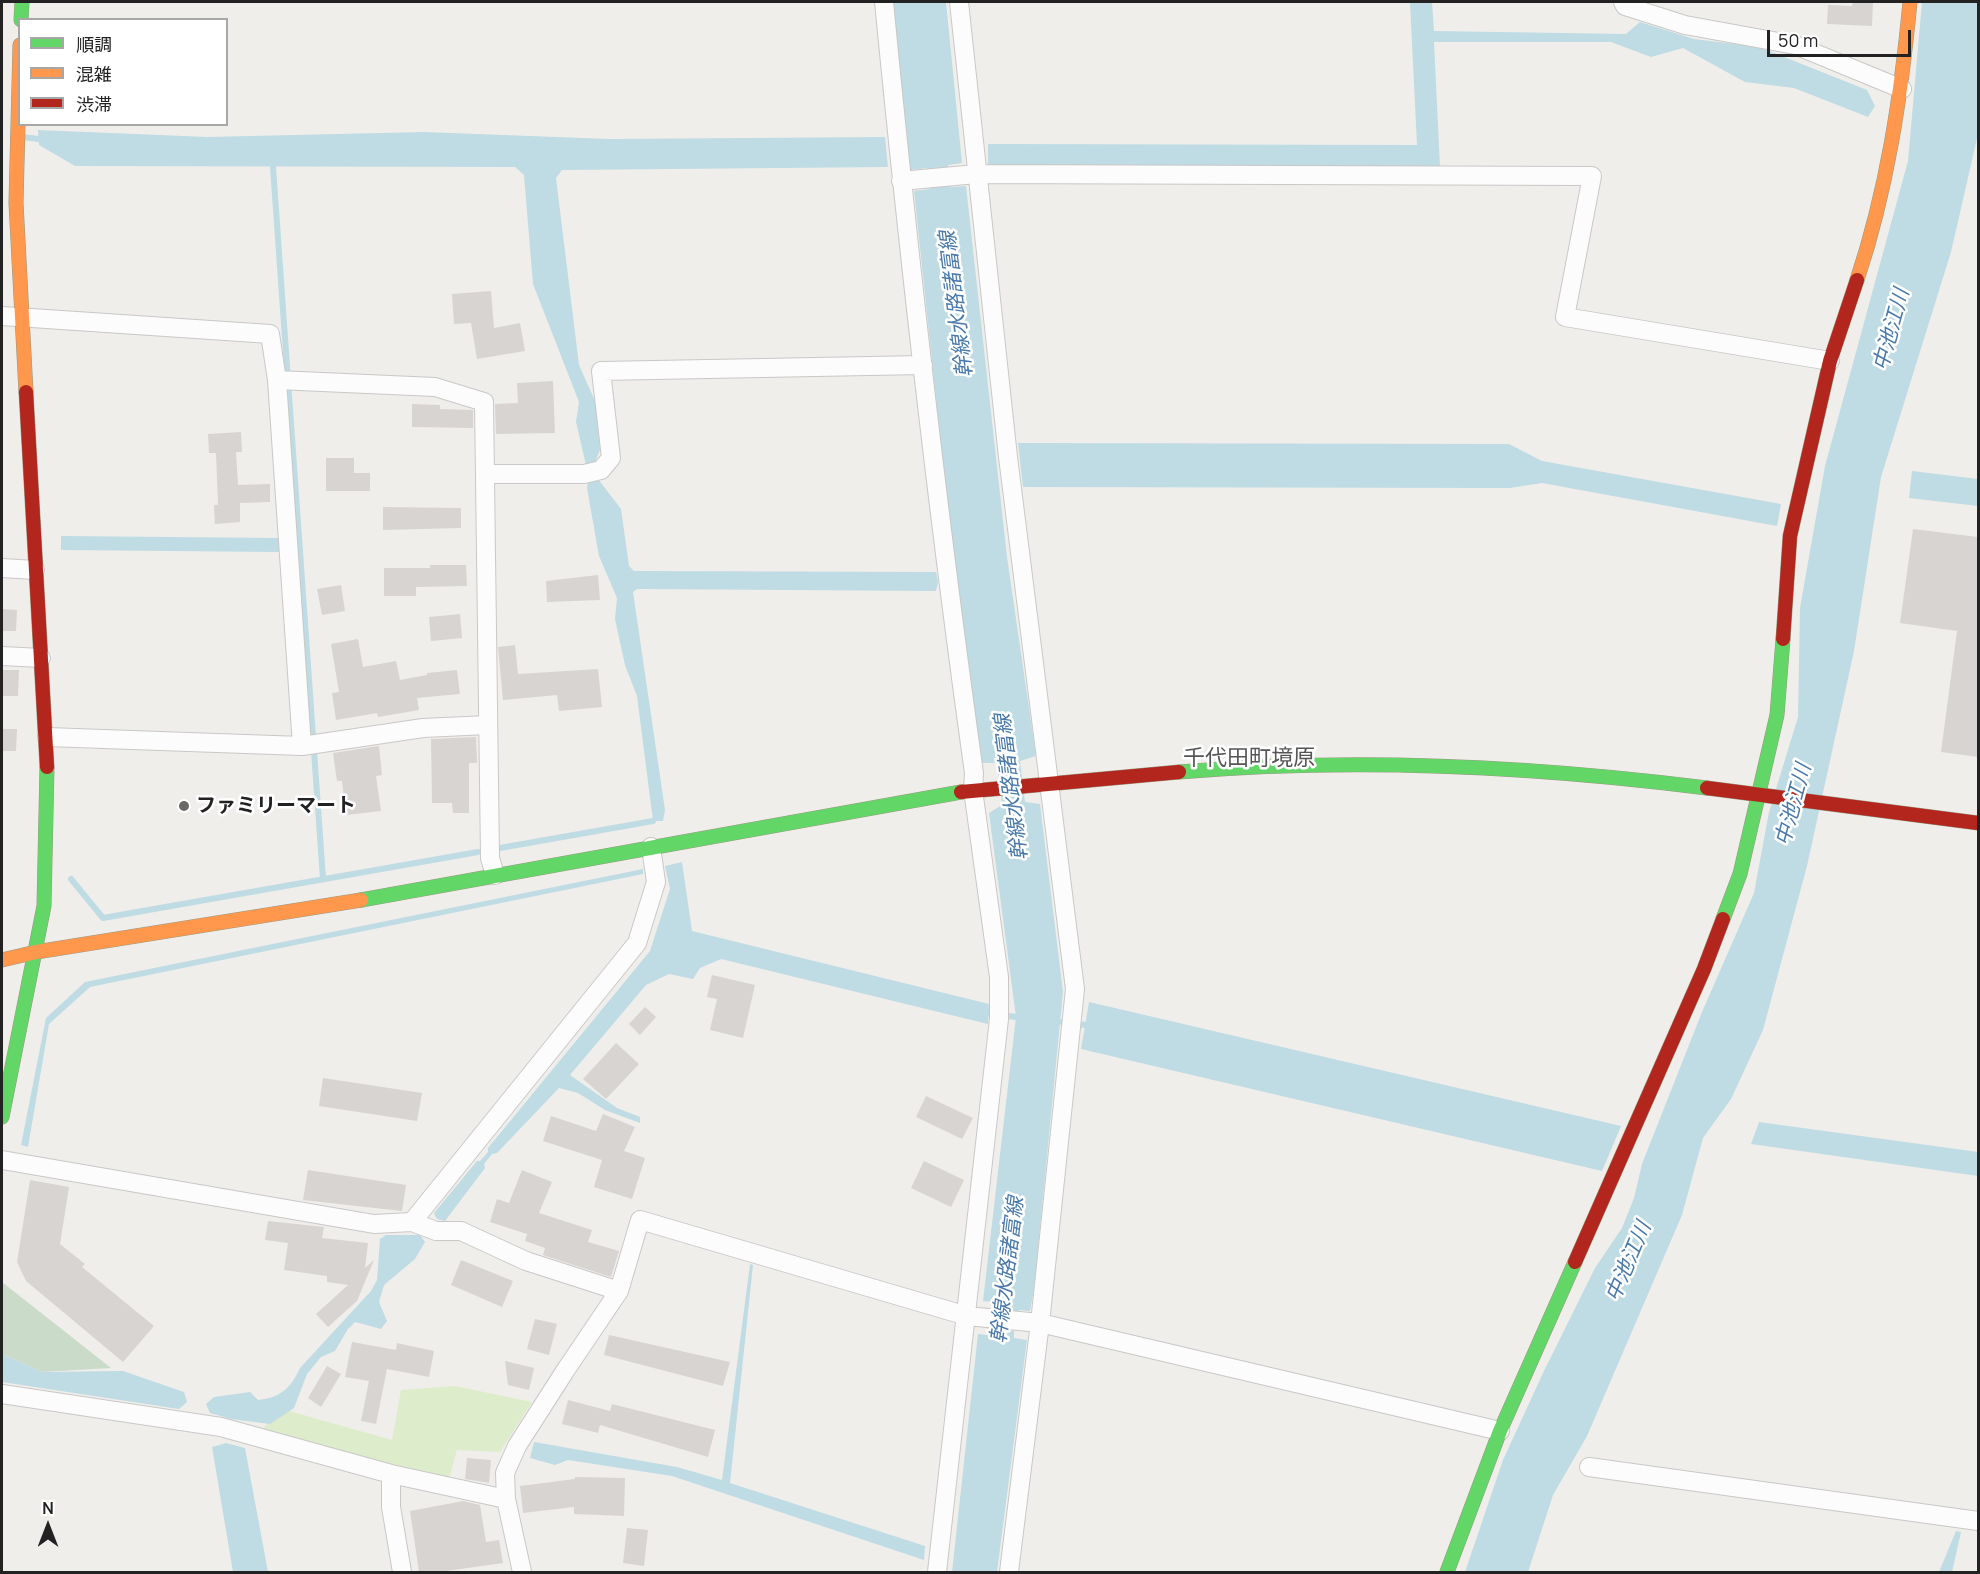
<!DOCTYPE html>
<html>
<head>
<meta charset="utf-8">
<style>
	body { margin:0 }
	#map { position:relative; width:1980px; height:1574px; overflow:hidden; background:#f0eeeb; font-family:Manrope,"Noto Sans JP",sans-serif }
	canvas { display:block }
	.frame { position:absolute; inset:0; border:3px solid #222; pointer-events:none }
	.legend { position:absolute; left:18px; top:18px; width:210px; height:108px; box-sizing:border-box; background:#fff; border:2px solid #a7a7a7; margin:0; padding:8px 10px; list-style:none; font-size:18px; color:#222 }
	.legend li { display:flex; align-items:center; gap:12px; height:30px }
	.legend b { width:30px; border:2px solid #a7a7a7 }
	.north { position:absolute; left:18px; top:1496px; width:60px; height:60px; -webkit-text-stroke:4px #fff; paint-order:stroke; rotate:0deg; font-size:16px; font-weight:700; line-height:24px; text-align:center; color:#222 }
	.north::after { content:''; display:block; margin:auto; width:21px; height:27px; background:#222; clip-path:polygon(50% 0,100% 100%,50% 72%,0 100%) }
	.scale { position:absolute; left:1767px; top:30px; width:144px; height:27px; box-sizing:border-box; border:3px solid #222; border-top:0; padding-left:8px; font-size:18px; line-height:21px; white-space:nowrap; color:#222; -webkit-text-stroke:4px #fff; paint-order:stroke }
</style>
</head>
<body>
<div id="map">
<canvas width="1980" height="1574"></canvas>
<div class="frame"></div>
<ul class="legend">
<li><b style="height:8px;background:#63d668"></b>順調</li>
<li><b style="height:8px;background:#ff974d"></b>混雑</li>
<li><b style="height:8px;background:#b3261e"></b>渋滞</li>
</ul>
<div class="north">N</div>
<div class="scale">50 m</div>
</div>
<script>
const c = document.querySelector('canvas').getContext('2d');
c.lineJoin = 'round';
function fill(path, color) { c.fillStyle = color; c.fill(path, 'evenodd'); }
function stroke(path, color, width, dash) { c.strokeStyle = color; c.lineWidth = width; c.lineCap = dash ? 'butt' : 'round'; c.setLineDash(dash || []); c.stroke(path); }
function write(font, color, halo, rows, align = 'center') {
  c.font = font + ' Manrope,"Noto Sans JP",sans-serif'; c.lineWidth = 5; c.setLineDash([]); c.textBaseline = 'middle'; c.strokeStyle = halo; c.fillStyle = color; for (const [text, x, y, turn = 0] of rows) {
    c.save(); c.translate(x, y); c.rotate((+turn || 0) * Math.PI / 180); c.textAlign = isNaN(turn) ? turn : align; if (halo) c.strokeText(text, 0, 0); c.fillText(text, 0, 0); c.restore();
  }
}
fill(new Path2D(`
	M455 1386 532 1402 500 1452 457 1450 448 1482 250 1442 282 1409 392 1440 401 1390Z`), '#ddeccb');
fill(new Path2D(`
	M2 1282 111 1368 42 1372 2 1354Z`), '#cadbca');
fill(new Path2D(`
	M893 2H946L962 163 948 165 951 187 966 186 1007 557 1036 756 1020 761 1025 802 1040 804 1063 992 1034 1289 1030 1311 1019 1310V1314L994 1309 995 1302 983 1301 1016 1017 989 813 1002 805 997 763H979L955 579 914 191 930 189 927 168 910 170Z
	M1410 2H1432L1434 31 1626 34 1640 22 1694 39 1759 47 1867 90 1875 106 1868 117 1794 88 1745 82 1683 48 1651 57 1611 42H1434L1440 167 988 166V144L1417 145Z
	M1922 2H1978V134L1951 252 1881 477 1854 651 1807 866 1763 1030 1731 1099 1703 1138 1682 1215 1587 1436 1553 1495 1528 1572H1465L1503 1460 1543 1373 1595 1268 1622 1228 1634 1198 1642 1164 1702 1012 1754 893 1769 812 1798 717 1800 608 1825 466 1908 161Z
	M38 130 207 137 424 132 609 139 885 137 888 167 562 170 556 178 579 365 595 401 600 450 595 462 598 479 621 509 629 566 634 571 936 572 938 582 936 591 637 589 633 592 665 810 663 821H653L637 696 625 665 615 619 617 598 599 556 587 488 589 478 576 422 579 402 533 284 524 175 515 167 75 166 39 145Z
	M1018 443 1509 444 1542 461 1781 504 1777 526 1542 483 1510 488 1023 487Z
	M1912 471 1978 479V506L1909 498Z
	M61 536 279 538V552L61 550Z
	M682 862 692 931 989 1004 988 1024 721 959 700 968 693 979 669 974 646 985 570 1075 617 1108 640 1117V1123L605 1110 578 1093 559 1088 497 1153 492 1154 484 1164 485 1168 445 1221 437 1219 434 1213 477 1161H480L488 1152V1148L650 951 670 889 665 866Z
	M643 869V874L90 987 49 1024 28 1147 21 1145 46 1018 85 982Z
	M1089 1002 1621 1126 1602 1171 1081 1049Z
	M1759 1122 1978 1152V1176L1751 1144Z
	M386 1235H420L425 1242 415 1259 384 1285 379 1302 387 1321 381 1329 355 1322 348 1329 335 1351 321 1357 307 1374 294 1408 270 1424 231 1419 210 1413 206 1404 214 1397 250 1392 258 1400C280 1398 291 1388 300 1368L371 1291 377 1280 380 1239Z
	M750 1264 753 1265 730 1483 925 1546 924 1560 672 1476 568 1460 555 1465 530 1458 534 1442 677 1467 722 1480Z
	M987 1328 1014 1331V1338L1027 1340 997 1572H952L978 1334 987 1335Z
	M2 1354 42 1372 123 1371 184 1392 187 1402 179 1409 2 1382Z
	M226 1443 245 1448 268 1572H233L212 1447Z
	M1956 1531 1961 1532 1952 1572H1939Z`), '#bfdbe3');
stroke(new Path2D(`
	M23 137 38 139
	M273 167 323 879
	M500 848 653 821
	M71 879 103 918 478 852
	M988 1013 1016 1017
	M1062 1022 1085 1025`), '#bfdbe3', 6);
fill(new Path2D(`
	M1853 2H1873L1872 26 1827 24 1828 5 1852 6Z
	M491 291 494 328 520 323 525 351 477 359 471 323 454 324 452 294Z
	M553 381 555 433 496 434 495 404 518 403 517 383Z
	M412 404 440 405V409L473 410V428L412 427Z
	M241 432 242 452H236L238 485 270 484V502L240 503V522L215 524 214 505H218L216 453H209L208 434Z
	M326 458H354V473H370V491H326Z
	M383 507 461 508V528L383 530Z
	M1913 529 1978 537V757L1941 752 1957 631 1900 623Z
	M430 565H466L467 586 416 587V596H384V568H430Z
	M598 575 600 600 547 602 546 581Z
	M341 585 345 611 322 615 317 589Z
	M2 609 17 610 16 631H2Z
	M460 614 462 638 431 641 429 617Z
	M358 639 363 667 396 661 400 680 427 675V673L457 670 460 694 417 698 419 710 378 717 377 713 336 720 332 693 339 692 331 644Z
	M515 645 518 674 598 669 602 707 559 711 557 695 503 700 498 647Z
	M2 670H19L18 696H2Z
	M2 729H17L16 751H2Z
	M476 737 477 763H469V813H453L452 803H432L431 739Z
	M379 746 382 775 376 776 381 811 346 815 342 781H337L333 753Z
	M712 975 755 985 743 1038 710 1030 717 999 707 997Z
	M645 1007 656 1017 640 1035 629 1024Z
	M616 1043 639 1064 606 1099 583 1079Z
	M323 1078 422 1093 417 1121 319 1106Z
	M926 1096 973 1118 962 1139 916 1117Z
	M603 1114 635 1127 624 1151 645 1158 632 1199 594 1187 602 1160 543 1141 551 1116 596 1131Z
	M924 1161 964 1180 951 1207 911 1188Z
	M308 1170 406 1185 402 1211 303 1200Z
	M522 1170 552 1182 539 1213 592 1230 588 1242 619 1251 611 1277 543 1255 545 1248 525 1241 527 1234 490 1222 497 1199 509 1203Z
	M30 1180 69 1187 60 1244 85 1264 82 1267 154 1326 123 1362 26 1281 17 1262Z
	M268 1221 324 1227 322 1238 368 1243 365 1268 374 1260 357 1301 328 1327 316 1314 348 1285 327 1282V1276L284 1270 288 1243 265 1240Z
	M461 1260 513 1281 502 1307 451 1285Z
	M535 1319 557 1324 549 1355 527 1349Z
	M609 1335 730 1362 723 1386 604 1355Z
	M352 1342 396 1350 397 1343 434 1351 429 1377 387 1369 376 1424 361 1421 369 1381 345 1377Z
	M505 1361 534 1368 529 1390 508 1385Z
	M327 1366 341 1374 321 1407 308 1398Z
	M568 1400 610 1411 612 1404 715 1430 708 1457 600 1425 598 1433 562 1424Z
	M467 1458 491 1460 489 1483 465 1479Z
	M575 1477 625 1478 624 1516 574 1514V1507L523 1513 520 1486 575 1479Z
	M463 1501 480 1505 486 1542 499 1540 503 1563 439 1572H419L410 1511Z
	M627 1528 648 1530 644 1566 623 1563Z`), '#d7d4d2');
const street = new Path2D(`
	M884 2C909 259 938 516 974 773L973 790 999 977V1019L937 1572
	M959 2 1008 457 1075 989 1040 1323 1009 1572
	M1623 2 1625 6 1685 25 1795 45 1902 89
	M901 181 976 174 1592 176 1565 317 1830 361
	M2 316 270 334 277 380 302 746
	M277 380 435 387 484 402 490 858 495 875
	M487 474H584L601 470 611 458 601 371 923 365
	M2 568 35 570
	M2 656 41 658
	M47 737 302 746 423 728 488 725
	M2 1160 374 1224 412 1222 436 1231H461L526 1261 619 1291
	M412 1222 637 943 656 882 651 847
	M2 1394 221 1427 391 1474 506 1499
	M1589 1467 1978 1521
	M391 1474V1507L402 1572
	M522 1572 506 1499 505 1473 517 1446 565 1371 619 1291 640 1220 967 1316 1040 1323 1500 1431`);
const fast = new Path2D(`
	M21 20 22 2
	M1179 772C1356 757 1532 766 1707 788
	M361 900 961 792
	M1723 919 1740 874 1777 715 1783 639
	M2 1117 44 906 47 767
	M1447 1572 1500 1431 1575 1262`);
const slow = new Path2D(`
	M20 45 16 203 26 392
	M1857 280C1887 190 1901 97 1910 2
	M2 960 36 952 361 900`);
const jam = new Path2D(`
	M26 392 47 767
	M1783 639 1790 536 1830 361 1857 280
	M1707 788 1978 823
	M961 792 1179 772
	M1575 1262 1704 969 1723 919`);
stroke(street, '#c9c8c7', 20);
stroke(fast, '#999a82', 15);
stroke(slow, '#999a82', 15);
stroke(jam, '#999a82', 15);
stroke(street, '#fdfcfc', 18);
stroke(fast, '#63d668', 14);
stroke(slow, '#ff974d', 14);
stroke(jam, '#b3261e', 14);
for (const [x, y, r, color] of [
	[184,806,6,"#6a6968"]
]) { const dot = new Path2D(); dot.arc(x, y, r, 0, 2 * Math.PI); c.fillStyle = color; c.fill(dot); stroke(dot, '#fff', 2); }
write('bold 20px', '#222', '#fff', [
	["ファミリーマート",196,806]
], 'left');
write('italic 21px', '#4a7aab', '#fff', [
	["幹線水路諸富線",957,304,-97],
	["中池江川",1892,330,-75],
	["幹線水路諸富線",1012,787,-97],
	["中池江川",1794,805,-75],
	["中池江川",1629,1262,-67],
	["幹線水路諸富線",1008,1270,-83]
]);
write('22px', '#555', '#fff', [
	["千代田町境原",1249,759]
]);
</script>
</body>
</html>
